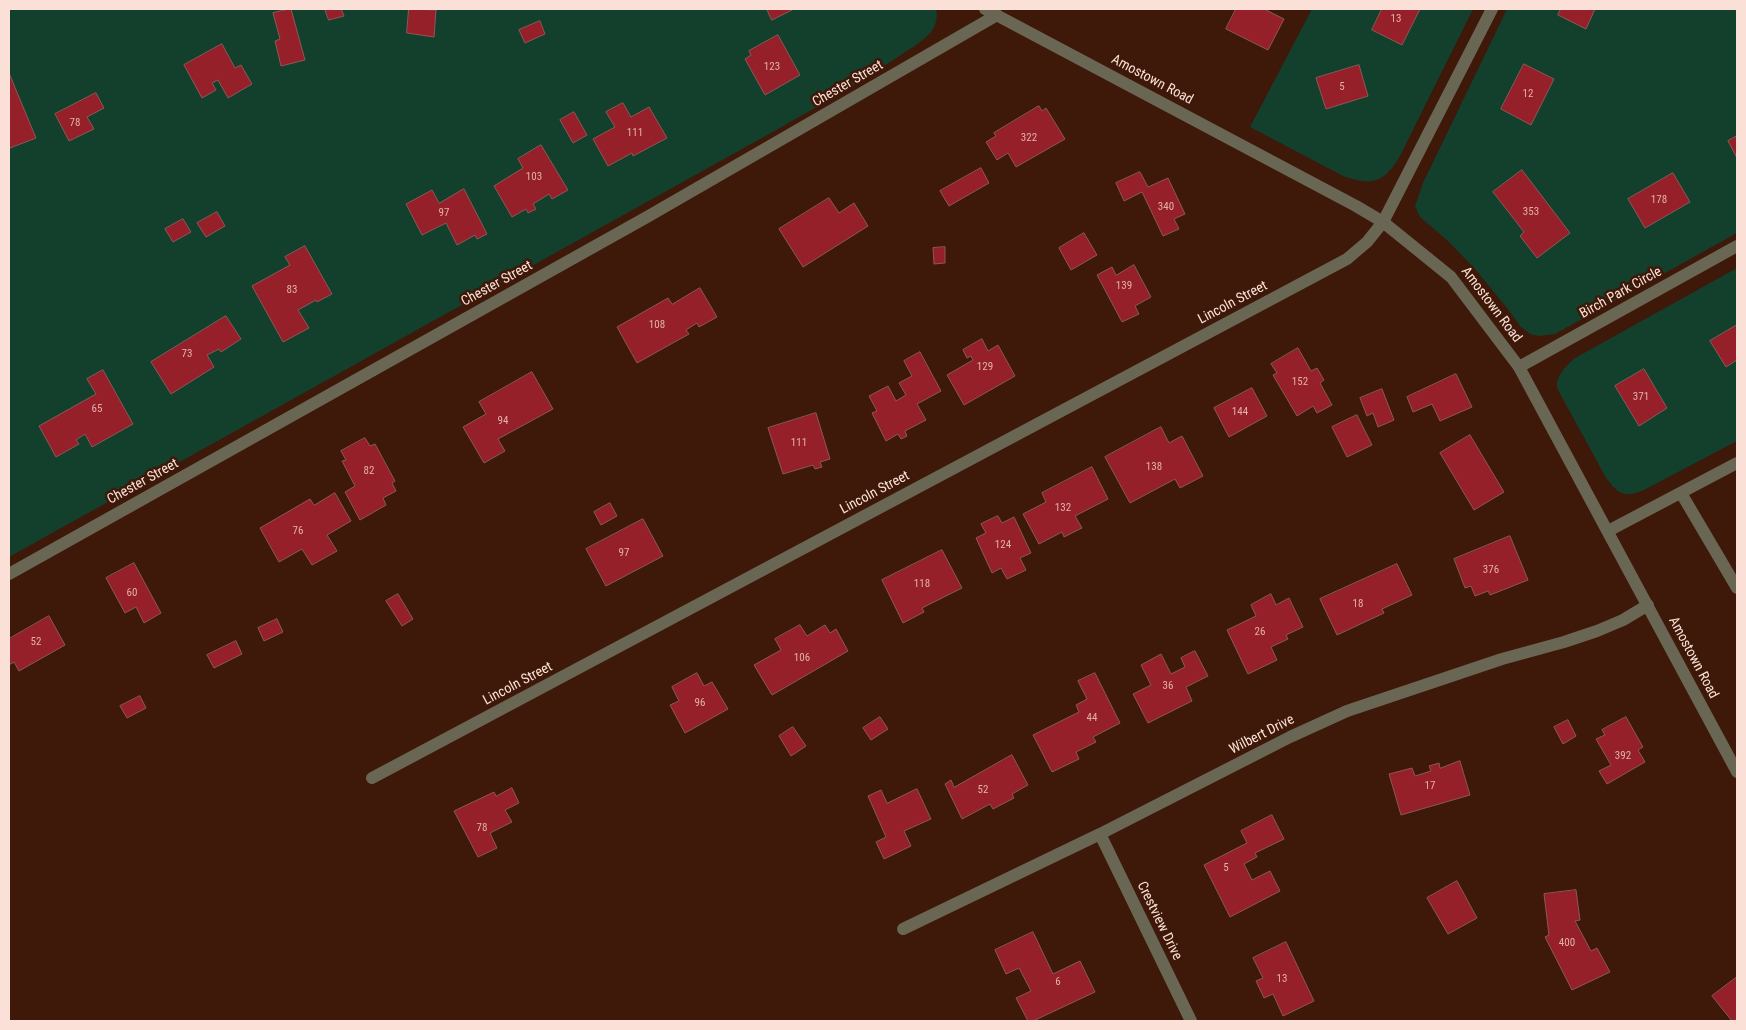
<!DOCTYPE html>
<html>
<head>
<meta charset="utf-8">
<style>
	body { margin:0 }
	#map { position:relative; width:1746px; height:1030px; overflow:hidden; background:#3e1808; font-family:"Roboto Condensed",sans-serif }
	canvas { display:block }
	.frame { position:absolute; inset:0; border:10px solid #fae0d6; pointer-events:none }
</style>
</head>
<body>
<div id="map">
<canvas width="1746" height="1030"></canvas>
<div class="frame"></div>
</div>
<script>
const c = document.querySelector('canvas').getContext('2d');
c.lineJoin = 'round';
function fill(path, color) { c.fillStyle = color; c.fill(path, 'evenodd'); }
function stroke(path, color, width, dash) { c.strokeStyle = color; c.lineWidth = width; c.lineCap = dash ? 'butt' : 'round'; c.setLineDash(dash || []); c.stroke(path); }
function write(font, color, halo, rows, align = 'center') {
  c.font = font + ' "Roboto Condensed",sans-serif'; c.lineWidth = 5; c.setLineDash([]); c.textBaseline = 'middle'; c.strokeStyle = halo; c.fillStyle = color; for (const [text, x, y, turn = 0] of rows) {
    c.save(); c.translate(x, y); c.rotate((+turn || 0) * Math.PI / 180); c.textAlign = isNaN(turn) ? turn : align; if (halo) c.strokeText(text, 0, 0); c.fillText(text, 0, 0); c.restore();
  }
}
fill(new Path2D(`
	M9 9H936C938 16 936 25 932 31 923 42 909 49 898 57 860 83 818 106 778 129L9 557Z
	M1312 9H1473L1400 156C1384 183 1373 186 1343 176L1250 127Z
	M1507 9H1737V233L1555 334 1539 336 1530 334 1521 327 1507 308 1475 269 1448 241 1420 217 1415 206 1423 183Z
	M1737 268V441L1644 490C1623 499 1617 493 1605 476L1558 390C1553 378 1567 365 1575 358Z`), '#133f2d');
const building = new Path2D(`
	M291 9 305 60 281 66 275 41 280 39 273 13Z
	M325 9H341L344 16 329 20Z
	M409 9 436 10 434 37 407 33Z
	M767 9H794L772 20Z
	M1236 9H1264L1284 19 1268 50 1226 29Z
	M1382 9H1420L1402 45 1372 30Z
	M1561 9H1595L1586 29 1558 15Z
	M540 21 545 34 525 43 519 30Z
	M778 35 800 75 765 95 745 59 751 55 749 51Z
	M222 44 235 68 241 65 252 84 228 98 218 80 212 83 216 90 202 98 184 65Z
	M1524 64 1554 79 1531 125 1501 109Z
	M1359 65 1368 96 1326 109 1316 78Z
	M9 73 36 138 10 148 9 145Z
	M96 93 104 108 87 117 94 129 69 141 55 114Z
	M623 103 631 117 649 107 667 138 633 156 632 153 608 166 593 139 615 127 606 112Z
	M1039 106 1042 111 1046 108 1065 139 1016 167 1008 153 997 160 986 142 996 136 994 133Z
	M574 112 587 135 573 143 560 120Z
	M1737 136V158L1728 141Z
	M541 145 568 190 552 199 549 194 533 204 536 209 528 213 526 209 512 217 494 186 523 168 518 159Z
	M981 168 989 183 949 206 940 191Z
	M1522 170 1570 233 1537 258 1520 236 1524 232 1493 192Z
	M1140 172 1148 187 1168 178 1185 214 1174 219 1179 229 1163 236 1142 192 1124 201 1116 183Z
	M1673 173 1690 202 1645 228 1628 199Z
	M464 189 487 234 477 239 475 235 457 245 446 223 422 235 406 204 432 190 439 203Z
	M829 198 839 213 854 203 868 226 803 267 779 229Z
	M217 212 225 226 206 237 197 223Z
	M183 219 191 232 173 242 165 229Z
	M1084 233 1097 255 1071 270 1059 248Z
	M305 246 332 294 317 302 316 300 298 310 309 328 283 342 252 286 290 265 285 257Z
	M945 247V263L934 264 933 248Z
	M1134 265 1151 297 1135 306 1139 314 1122 322 1097 275 1112 267 1116 275Z
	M700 288 717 317 699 327 697 323 686 330 689 334 637 363 617 327 668 298 672 304Z
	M226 316 241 339 221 352 219 349 207 355 214 367 171 394 151 362Z
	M1737 325V360L1726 367 1710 341Z
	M982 339 988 351 998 345 1015 376 964 405 947 375 973 360 971 356 967 358 963 350Z
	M1298 348 1311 371 1317 368 1324 380 1320 383 1332 405 1317 413 1313 406 1297 416 1273 375 1277 373 1271 364Z
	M920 352 941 391 917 404 926 420 905 431 907 436 901 439 898 434 886 441 872 413 877 411 869 396 888 386 896 401 906 395 899 383 912 376 904 361Z
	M1644 369 1667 408 1639 426 1615 386Z
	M103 370 133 424 92 447 85 434 76 440 79 444 56 457 39 426 96 394 87 379Z
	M532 372 553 409 498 439 505 451 484 463 463 427 486 414 479 402Z
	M1456 374 1472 407 1440 421 1432 404 1413 412 1407 397Z
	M1252 388 1267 416 1229 437 1214 408Z
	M1382 389 1394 420 1378 427 1373 413 1367 416 1360 398Z
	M816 413 830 459 820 462 822 467 815 469 813 465 783 474 768 428Z
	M1357 415 1372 445 1347 457 1332 427Z
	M1161 427 1169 443 1182 436 1203 476 1180 488 1175 479 1130 503 1105 457Z
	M1470 435 1504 492 1474 510 1440 453Z
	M365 438 370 446 375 444 395 481 392 483 396 491 383 498 386 505 360 520 345 492 355 486 342 461 346 460 341 451Z
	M1092 467 1108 499 1075 516 1082 528 1064 537 1062 532 1039 544 1023 514 1046 502 1042 493Z
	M335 493 351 521 327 535 337 551 312 565 302 549 279 562 260 528 310 499 314 505Z
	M610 503 617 516 601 525 594 512Z
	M998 516 1002 523 1014 517 1031 553 1020 558 1026 570 1007 579 1001 568 992 573 976 538 986 533 981 524Z
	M643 519 663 556 606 586 586 549Z
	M1510 536 1528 580 1490 595 1488 591 1475 596 1471 586 1465 588 1454 559Z
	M942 550 962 588 922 608 924 612 903 623 882 580Z
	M134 563 161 613 144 623 136 607 125 613 106 578Z
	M1397 564 1412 595 1382 609 1384 613 1337 635 1320 599Z
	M398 594 413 619 402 626 386 601Z
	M1271 594 1276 605 1289 598 1303 627 1286 635 1288 639 1271 647 1277 660 1248 674 1227 630 1256 616 1251 605Z
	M49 616 65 645 19 671 14 662 9 665V656L10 655 9 652V639Z
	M277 619 283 632 264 641 258 628Z
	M800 625 807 636 825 625 830 633 836 629 848 651 772 695 754 665 781 650 775 639Z
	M236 641 242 654 214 668 207 655Z
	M1195 651 1208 676 1186 687 1192 701 1148 723 1133 694 1151 685 1141 665 1161 654 1171 674 1185 667 1181 658Z
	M697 673 704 686 712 682 728 709 685 733 670 705 679 701 672 687Z
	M1095 673 1120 723 1093 737 1096 742 1076 752 1079 759 1052 772 1033 735 1079 712 1076 705 1087 699 1078 681Z
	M140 696 146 708 127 718 120 706Z
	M880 717 888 729 871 740 863 728Z
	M1626 717 1643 747 1638 750 1645 762 1607 784 1599 771 1611 765 1596 739 1605 735 1602 730Z
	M1568 720 1576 736 1563 744 1554 727Z
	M793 727 806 746 791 756 779 736Z
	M1012 755 1028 785 1012 794 1014 798 993 809 990 804 962 819 945 784 951 780 954 787Z
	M1460 761 1470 795 1401 815 1389 774 1412 768 1415 776 1431 771 1429 766 1439 763 1440 768Z
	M512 788 519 803 505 810 512 822 490 833 497 848 478 857 454 811 494 792 496 796Z
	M917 789 931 819 904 831 911 846 884 859 876 842 886 837 868 796 881 790 887 803Z
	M1272 815 1284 839 1255 853 1257 857 1244 864 1252 880 1270 871 1280 891 1230 917 1204 865 1247 843 1241 831Z
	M1457 881 1477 918 1448 934 1427 898Z
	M1576 890 1580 920 1575 921 1591 951 1597 948 1610 972 1572 990 1545 937 1549 935 1544 894Z
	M1033 932 1053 974 1080 961 1095 992 1033 1021H1028L1016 998 1031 991 1019 968 1006 974 995 950Z
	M1286 942 1314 1001 1283 1016 1273 994 1264 998 1256 981 1263 978 1253 958Z
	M1737 977V1021H1732L1712 996Z`);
fill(building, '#952029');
stroke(building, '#8a5957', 1);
stroke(new Path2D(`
	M1681 493 1737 588
	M1608 531 1737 463`), '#696754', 12);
stroke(new Path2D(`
	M1519 367 1737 246
	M9 574 647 217 997 15
	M372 778 1347 259 1367 242 1383 222 1492 9
	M1100 834 1191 1021
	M903 929 1100 834 1290 737 1347 711 1502 659 1564 642 1597 631 1623 620 1648 605`), '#696754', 12);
stroke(new Path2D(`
	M985 9 1356 206 1383 222 1451 277 1519 367 1737 772`), '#696754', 12);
write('11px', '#e1b0ab', null, [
	["13",1396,19],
	["123",772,67],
	["5",1342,87],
	["12",1528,94],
	["78",75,123],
	["111",635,133],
	["322",1029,138],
	["103",534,177],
	["178",1659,200],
	["340",1166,207],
	["353",1531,212],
	["97",444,213],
	["139",1124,286],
	["83",292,290],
	["108",657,325],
	["73",187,354],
	["129",985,367],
	["152",1300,382],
	["371",1641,397],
	["65",97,409],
	["144",1240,412],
	["94",503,421],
	["111",799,443],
	["138",1154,467],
	["82",369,471],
	["132",1063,508],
	["76",298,531],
	["124",1003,545],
	["97",624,553],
	["376",1491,570],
	["118",922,584],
	["60",132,593],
	["18",1358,604],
	["26",1260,632],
	["52",36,642],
	["106",802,658],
	["36",1168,686],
	["96",700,703],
	["44",1092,718],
	["392",1623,756],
	["17",1430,786],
	["52",983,790],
	["78",482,828],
	["5",1226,868],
	["400",1567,943],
	["13",1282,979],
	["6",1058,982]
]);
write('14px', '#fae0d6', '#3e1808', [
	["Amostown Road",1152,80,28],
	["Chester Street",848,84,-30],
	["Chester Street",497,284,-29],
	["Birch Park Circle",1621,293,-29],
	["Lincoln Street",1233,303,-28],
	["Amostown Road",1491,305,53],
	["Chester Street",143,482,-29],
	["Lincoln Street",875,493,-28],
	["Amostown Road",1693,658,62],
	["Lincoln Street",518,684,-28],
	["Wilbert Drive",1262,735,-27],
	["Crestview Drive",1159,921,64]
]);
</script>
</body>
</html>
